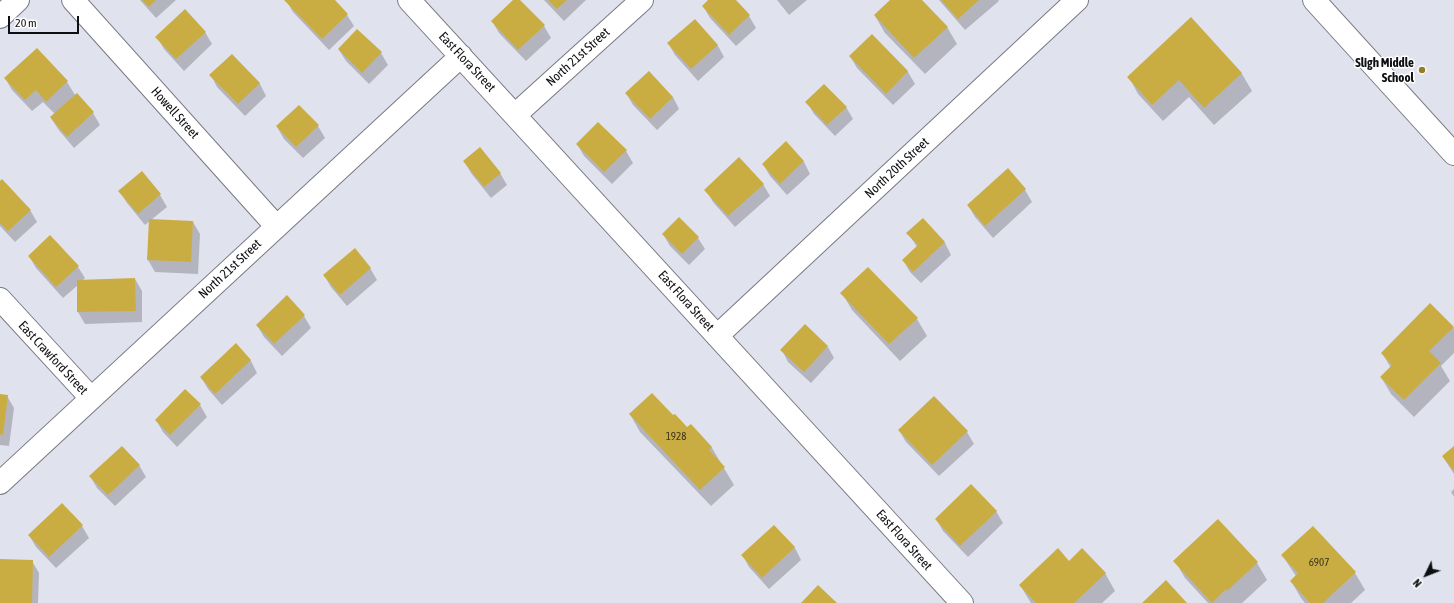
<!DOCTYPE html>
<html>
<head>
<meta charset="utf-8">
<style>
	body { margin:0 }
	#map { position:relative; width:1454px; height:603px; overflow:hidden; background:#e0e2ed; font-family:"Asap Condensed",sans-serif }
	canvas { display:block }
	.north { position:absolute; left:1406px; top:555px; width:40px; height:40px; -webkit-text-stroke:3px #fff; paint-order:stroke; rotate:227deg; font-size:11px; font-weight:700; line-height:16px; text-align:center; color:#0e0f12 }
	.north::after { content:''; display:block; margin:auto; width:14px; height:18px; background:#0e0f12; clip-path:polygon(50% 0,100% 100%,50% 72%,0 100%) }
	.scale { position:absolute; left:8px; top:16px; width:71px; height:18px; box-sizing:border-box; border:2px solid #0e0f12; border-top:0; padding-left:5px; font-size:12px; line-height:14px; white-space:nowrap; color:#0e0f12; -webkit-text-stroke:3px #fff; paint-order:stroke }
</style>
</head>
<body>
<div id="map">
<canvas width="1454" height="603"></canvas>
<div class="north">N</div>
<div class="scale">20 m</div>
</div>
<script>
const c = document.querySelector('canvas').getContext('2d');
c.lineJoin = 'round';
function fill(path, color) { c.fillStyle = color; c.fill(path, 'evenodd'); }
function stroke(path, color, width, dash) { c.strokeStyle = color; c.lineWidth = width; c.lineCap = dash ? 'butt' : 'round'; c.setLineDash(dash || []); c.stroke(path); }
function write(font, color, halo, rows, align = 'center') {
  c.font = font + ' "Asap Condensed",sans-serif'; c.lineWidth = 3; c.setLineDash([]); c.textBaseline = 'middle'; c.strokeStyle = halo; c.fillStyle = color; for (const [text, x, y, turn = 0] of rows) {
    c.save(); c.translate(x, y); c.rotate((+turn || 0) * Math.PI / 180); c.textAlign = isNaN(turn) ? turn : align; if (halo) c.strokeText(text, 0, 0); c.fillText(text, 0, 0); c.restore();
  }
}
fill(new Path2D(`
	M140 0H176L156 18Z
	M286 0H333L347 15 354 26 329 50 293 12Z
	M514 0H519L544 26 551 38 526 61 499 33 492 21Z
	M544 0H586L564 21Z
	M710 0H735L749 16 756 28 736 46 710 18 703 6Z
	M777 0H807L789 15Z
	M892 0H921L947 27 957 44 925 74 885 33 875 16Z
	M939 0H998L999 1 965 30Z
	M1191 18 1242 74 1252 91 1214 125 1189 97 1163 121 1138 94 1129 77Z
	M695 20 718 46 724 57 698 81 675 55 668 43Z
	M205 32 212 44 184 71 164 49 157 37Z
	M872 36 908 72 915 84 893 105 857 68 850 56Z
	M37 49 67 82 75 95 77 94 93 113 100 125 74 148 58 129 51 118 55 114 43 102 32 111 12 90 5 78Z
	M339 50 381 53 388 65 369 84 346 61Z
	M232 55 260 84 266 96 245 116 217 87 211 75Z
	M626 93 673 97 679 109 657 130 633 105Z
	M807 102 846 107 853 119 835 136 814 114Z
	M598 123 626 151 633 163 612 184 584 156 577 144Z
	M318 126 325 138 303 158 284 139 277 127Z
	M786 143 804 162 810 174 787 195 770 176 763 164Z
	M464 161 500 173 507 185 491 198 471 173Z
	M1008 169 1025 190 1032 202 993 238 975 217 968 205Z
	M142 173 160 195 167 207 151 220 193 222 200 234 198 274 155 272 148 260 150 221 145 225 127 203 120 192Z
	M0 183 30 210 37 222 15 242 0 226Z
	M763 184 770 196 735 227 713 202 706 190Z
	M923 219 945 243 951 255 921 283 910 272 903 260 917 247 908 233Z
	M663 234 698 238 705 249 689 265 670 246Z
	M29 256 78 267 85 278 82 281 135 279 142 291V322L85 324 78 312V285L63 298 36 268Z
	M370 268 377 280 347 306 331 287 324 275Z
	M842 293 917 319 927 336 900 361 852 310Z
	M287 297 304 316 311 328 282 356 264 337 257 325Z
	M805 325 828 347 834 358 811 383 788 362 782 350Z
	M1453 327 1454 329V353L1441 366 1450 381 1414 417 1391 394 1381 377 1391 368 1382 353Z
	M236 345 251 361 257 373 222 405 208 389 201 377Z
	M0 395 7 396 14 408 9 446 0 445Z
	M200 405 207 417 177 447 163 432 156 420Z
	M630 414 673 417 687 428 691 425 712 448 734 485 711 506 640 432Z
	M899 430 967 432 974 444 939 476 906 442Z
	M1454 447V474L1443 457Z
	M139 465 146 477 115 506 97 488 90 476Z
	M1454 489V497L1451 492Z
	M62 504 82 526 89 538 56 568 36 547 29 535Z
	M996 511 1003 523 968 557 943 531 936 519Z
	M774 526 795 548 801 560 769 589 749 567 743 556Z
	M1282 555 1355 573 1365 590 1351 603H1305L1301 598 1291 581 1296 576Z
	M0 560 32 561 39 573 38 603H0Z
	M1175 561 1257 563 1267 580 1242 603H1208L1185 578Z
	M1069 562 1105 573 1115 591 1102 603H1031L1020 585Z`), '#0003');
fill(new Path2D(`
	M142 0H156L149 7Z
	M284 0H335L348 14 322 39Z
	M513 0H520L545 25 518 50 491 21Z
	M548 0H567L557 9Z
	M708 0H736L750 15 729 35 702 6Z
	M890 0H922L948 27 914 58 874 15Z
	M941 0H979L958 19Z
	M185 9 206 32 176 59 155 37Z
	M1191 17 1242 73 1204 108 1179 80 1152 105 1127 77Z
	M695 19 718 45 691 69 667 43Z
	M357 29 382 52 362 73 338 49Z
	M872 34 908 71 886 94 849 56Z
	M37 48 68 81 46 102 36 90 25 100 4 78Z
	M232 54 260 83 238 104 209 75Z
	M649 71 673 97 650 119 625 93Z
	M824 84 847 107 827 125 805 102Z
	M77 93 94 112 67 137 50 117Z
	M299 105 319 125 296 147 276 126Z
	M598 122 627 150 604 172 576 144Z
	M786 141 804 161 780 184 762 164Z
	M480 147 501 173 484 187 463 161Z
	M739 157 764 184 728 216 704 190Z
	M1008 168 1026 189 985 226 967 205Z
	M142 171 161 194 138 214 118 191Z
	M2 179 31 210 8 231 0 223V181Z
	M679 217 699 237 682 254 662 234Z
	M923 218 945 242 913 272 902 260 918 245 906 233Z
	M149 219 193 221 191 262 147 260Z
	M50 235 79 266 56 287 28 256Z
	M355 248 371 268 340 295 323 275Z
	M868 267 918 318 889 344 840 293Z
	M135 278 136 311 77 312V280Z
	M287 295 305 315 274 344 256 325Z
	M1430 303 1454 327 1429 351 1441 363 1404 400 1380 377 1392 365 1381 353Z
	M805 324 828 346 804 372 780 350Z
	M236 343 251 360 215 394 200 377Z
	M185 389 201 404 170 435 155 420Z
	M652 393 673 415 675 414 687 427 691 424 712 447 709 450 725 467 700 490 629 414Z
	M0 394 8 395 3 435 0 434Z
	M934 396 968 431 932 465 898 430Z
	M122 446 140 465 108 495 89 476Z
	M1454 446V471L1442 456Z
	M971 484 997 511 960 546 935 519Z
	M62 503 83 525 49 557 28 535Z
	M1218 519 1258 562 1227 591 1226 589 1212 603 1173 561Z
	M774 525 795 547 762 578 741 555Z
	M1313 526 1356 572 1323 603H1310L1290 581 1298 573 1281 555Z
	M1058 548 1069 561 1082 548 1106 573 1074 603H1036L1019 585Z
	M0 559 33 560 32 603H0Z
	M1166 580 1187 603H1142Z
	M818 585 837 603H801Z`), '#caad42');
const minor = new Path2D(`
	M73 0 276 226
	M409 0 962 603
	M1314 0 1454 154
	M0 17 18 0
	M515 115 642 0
	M0 299 91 398
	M717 336 1077 0
	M0 483 461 56`);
stroke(minor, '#787983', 24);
stroke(minor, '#fff', 22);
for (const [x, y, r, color] of [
	[1422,70,4,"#947e25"]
]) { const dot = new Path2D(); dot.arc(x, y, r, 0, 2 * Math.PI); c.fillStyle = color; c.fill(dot); stroke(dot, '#fff', 1.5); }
write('11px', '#3d361e', null, [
	["1928",676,437],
	["6907",1319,563]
]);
write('13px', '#0e0f12', '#fff', [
	["North 21st Street",578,57,-42],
	["East Flora Street",467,62,47],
	["Howell Street",175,113,48],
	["North 20th Street",897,168,-43],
	["North 21st Street",230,269,-43],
	["East Flora Street",686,301,48],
	["East Crawford Street",53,358,47],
	["East Flora Street",904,540,48]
]);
write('bold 13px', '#0e0f12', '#fff', [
	["Sligh Middle",1414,63],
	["School",1414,78]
], 'right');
</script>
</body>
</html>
